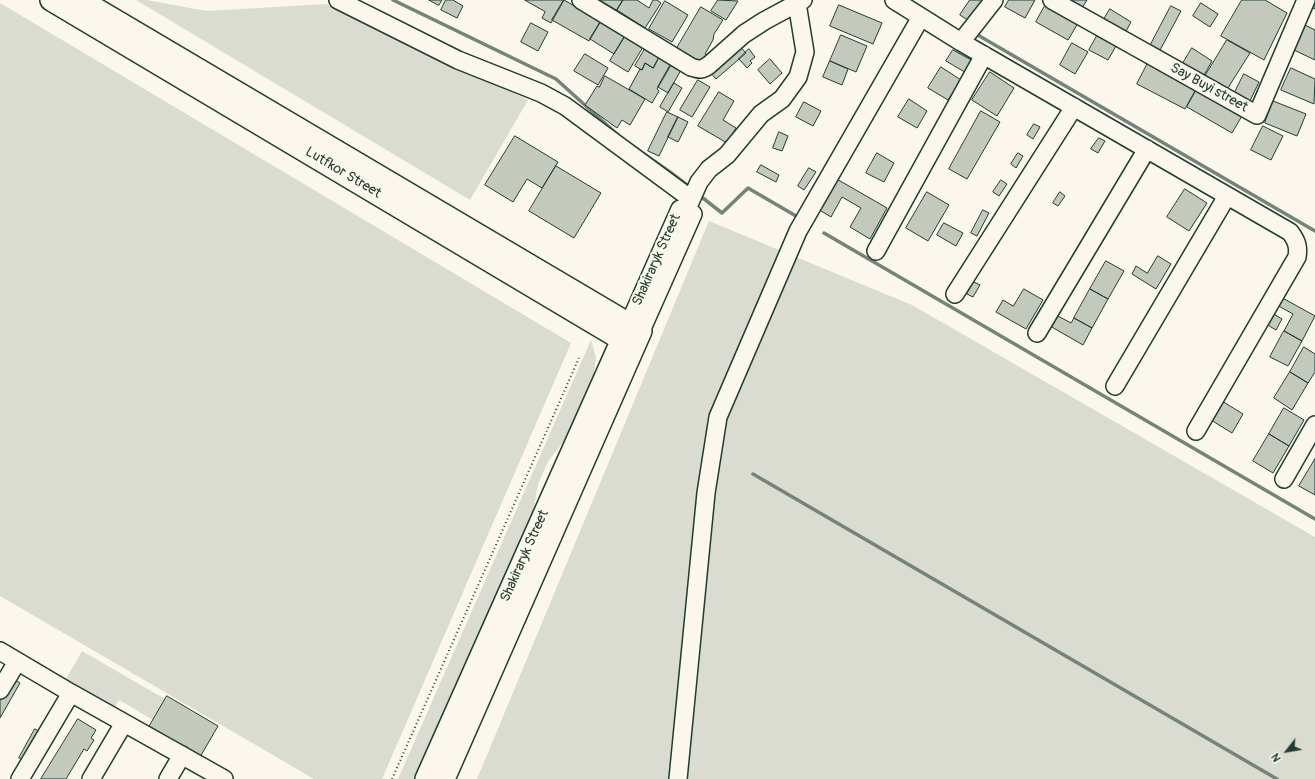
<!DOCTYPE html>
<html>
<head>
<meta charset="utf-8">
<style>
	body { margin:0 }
	#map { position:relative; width:1315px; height:779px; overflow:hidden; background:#fbf7ec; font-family:Pangolin,sans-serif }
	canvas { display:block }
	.north { position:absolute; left:1267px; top:731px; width:40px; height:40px; -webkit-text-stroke:3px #fbf7ec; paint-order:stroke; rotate:239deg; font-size:11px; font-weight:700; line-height:16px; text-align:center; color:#1f3d34 }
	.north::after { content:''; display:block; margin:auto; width:14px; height:18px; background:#1f3d34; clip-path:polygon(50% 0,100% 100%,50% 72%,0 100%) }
</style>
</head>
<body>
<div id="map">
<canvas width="1315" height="779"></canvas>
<div class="north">N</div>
</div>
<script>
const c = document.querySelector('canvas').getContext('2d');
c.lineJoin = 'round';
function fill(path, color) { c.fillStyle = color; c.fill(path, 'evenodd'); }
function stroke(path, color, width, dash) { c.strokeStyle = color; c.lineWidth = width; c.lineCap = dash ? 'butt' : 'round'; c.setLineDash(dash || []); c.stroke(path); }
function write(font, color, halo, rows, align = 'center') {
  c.font = font + ' Pangolin,sans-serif'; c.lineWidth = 4; c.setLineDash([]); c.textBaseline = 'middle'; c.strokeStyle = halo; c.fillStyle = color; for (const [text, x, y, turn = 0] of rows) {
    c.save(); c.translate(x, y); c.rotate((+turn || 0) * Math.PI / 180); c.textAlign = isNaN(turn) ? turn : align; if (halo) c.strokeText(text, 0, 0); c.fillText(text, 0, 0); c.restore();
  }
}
fill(new Path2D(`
	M136 0H147L207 11 326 4 528 100 470 200Z
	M0 3 571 343 382 779H314L0 596Z
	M709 221 912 305 1315 537V779H477Z
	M591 340 596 357 594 374 565 440 549 460 538 484 533 513 415 779H398Z
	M82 651 165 699 153 720 119 700 114 708 66 679Z`), '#dbdcd1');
stroke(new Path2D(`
	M393 0 556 79 618 135
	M976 34 1315 231
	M631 145 670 172 691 188
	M699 195 722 213 748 188 796 216
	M824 233 1315 519
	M753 474 1277 779`), '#74847b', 3.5);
const building = new Path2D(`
	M429 0H442L439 5Z
	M446 0H453L463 6 457 18 441 10Z
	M525 0H564L551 23 542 18 545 12Z
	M564 0 601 21 589 41 552 20Z
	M600 0H623L617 10Z
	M623 0H637L649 8 653 0H657L661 3 645 28 617 10Z
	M718 0 738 1 726 20 711 11Z
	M970 0H986L972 23 960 15Z
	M1009 0H1035L1025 18 1005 7Z
	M1069 0H1087L1082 8Z
	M1242 0H1265L1287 13 1264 60 1221 36Z
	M1314 0H1315V9L1310 7Z
	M665 1 688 15 672 42 649 29Z
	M1201 3 1218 14 1210 27 1193 16Z
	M1046 4 1078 23 1068 40 1036 22Z
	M839 5 882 23 873 44 830 26Z
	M1171 6 1181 11 1159 52 1150 46Z
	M701 7 723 20 714 34 713 40 705 54 707 55 702 63 677 48Z
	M1110 9 1131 22 1125 33 1103 21Z
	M601 21 625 36 614 54 590 39Z
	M531 23 548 32 538 51 521 42Z
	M1305 25 1315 30V60L1294 50Z
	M841 35 867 46 856 72 830 61Z
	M625 36 643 47 628 72 610 61Z
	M1097 36 1116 46 1108 60 1089 50Z
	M1227 40 1250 53 1226 91 1204 78Z
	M1072 43 1088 52 1075 74 1060 65Z
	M738 44 746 53 716 79 709 71Z
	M646 47 660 55 653 68 645 63 642 70 635 66Z
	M1192 48 1212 61 1203 77 1182 65Z
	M749 49 755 57 750 61 752 63 747 68 739 59Z
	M953 50 975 62 968 74 946 61Z
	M585 54 608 68 598 85 574 71Z
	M659 58 671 65 657 89 659 91 652 103 629 89 640 69 642 70 645 63 653 68Z
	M770 59 782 73 770 84 758 70Z
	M830 61 848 69 842 85 823 77Z
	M1148 63 1196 89 1185 109 1137 84Z
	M671 64 681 70 668 93 658 87Z
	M941 67 961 80 948 100 928 88Z
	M1291 68 1315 79 1314 104 1281 90Z
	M990 72 1014 88 997 116 972 100Z
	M1244 74 1259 82 1249 103 1233 96Z
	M605 76 645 99 630 125 622 120 617 128 585 105 597 86 599 87Z
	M698 80 710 87 692 117 680 110Z
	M674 83 682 88 668 112 660 107Z
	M1197 89 1243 114 1232 133 1187 107Z
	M719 92 734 101 723 120 736 128 727 143 698 126Z
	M909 99 927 111 917 128 898 117Z
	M1273 101 1306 114 1297 136 1265 123Z
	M804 102 821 111 813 126 796 117Z
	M981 111 1000 122 967 179 949 169Z
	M667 112 678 117 659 156 648 151Z
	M678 117 688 122 678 142 668 137Z
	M1034 124 1040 127 1033 139 1027 135Z
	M1263 126 1283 136 1271 160 1251 150Z
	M779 132 788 136 782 151 773 148Z
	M515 136 558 162 542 188 527 179 513 202 485 185Z
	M1099 138 1105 141 1098 153 1091 149Z
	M877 153 894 163 884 182 866 173Z
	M1018 153 1023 156 1016 168 1011 164Z
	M761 165 779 175 776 182 757 172Z
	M556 166 601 193 574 238 529 211Z
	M809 168 816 172 804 190 798 186Z
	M835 178 887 208 870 239 850 227 861 208 842 197 831 217 818 209Z
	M1001 180 1007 184 999 196 993 192Z
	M1185 189 1207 203 1189 231 1167 217Z
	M927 192 949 205 928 241 906 228Z
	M1060 192 1065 196 1058 206 1053 203Z
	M983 210 989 213 977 236 971 233Z
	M944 223 963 233 956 246 937 235Z
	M1158 256 1171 264 1156 289 1132 274 1136 266 1147 273Z
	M1106 261 1124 271 1108 299 1090 289Z
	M974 282 980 285 973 297 967 294Z
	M1024 289 1043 300 1026 329 996 312 1003 300 1013 306Z
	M1090 289 1108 299 1092 328 1074 318Z
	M1279 296 1315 316 1302 341 1284 331 1293 314 1275 304Z
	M1272 313 1282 319 1276 330 1266 324Z
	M1056 315 1071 323 1074 318 1092 328 1083 345 1050 326Z
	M1284 331 1302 341 1288 366 1270 357Z
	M1304 347 1315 354V372L1308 383 1290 372Z
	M1290 372 1308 383 1292 410 1274 398Z
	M1222 401 1243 414 1232 433 1211 420Z
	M1284 408 1304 420 1289 446 1269 434Z
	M1269 434 1289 446 1273 473 1253 461Z
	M1315 459V495L1299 486Z
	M12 678 20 683 0 718V699Z
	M167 696 218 726 200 757 149 727Z
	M78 719 96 730 91 738 94 740 87 751 84 749 66 779H41Z
	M35 729 43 734 27 762 19 758Z`);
fill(building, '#c4c9be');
stroke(building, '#1f3d34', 1);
const minor = new Path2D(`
	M338 0 458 60 541 93 565 106 691 199
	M581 0 691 67C700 70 702 70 709 65L744 34 764 21 803 0
	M894 0 961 42 1290 232C1296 240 1299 246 1297 257L1196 431
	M1052 0 1257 115 1306 0
	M961 42 994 0
	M687 209 699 182 709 169 727 155 761 114 782 99 798 77 805 52 797 3
	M876 251 984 55
	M955 294 1074 107
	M629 324 680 209 693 214 641 331
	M1037 333 1147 149
	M1115 386 1227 196
	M1284 479 1315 425
	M0 651 71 693 224 779
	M0 690 17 662
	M20 779 71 693
	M91 779 124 723
	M168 779 182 755
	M678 779 706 493 718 417 798 231 921 17`);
const major = new Path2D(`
	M51 0 634 347
	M81 0 641 331 444 779
	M426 779 628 326`);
stroke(minor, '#1f3d34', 20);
stroke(major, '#1f3d34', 24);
stroke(new Path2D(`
	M392 779 579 358`), '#1f3d34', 2, [1, 3]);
stroke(minor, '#fbf7ec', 17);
stroke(major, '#fbf7ec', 21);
write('14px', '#1f3d34', '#fbf7ec', [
	["Say Buyi street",1209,88,29],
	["Lutfkor Street",343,173,31],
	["Shakiraryk Street",657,260,-66],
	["Shakiraryk Street",525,556,-66]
]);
</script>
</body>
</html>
